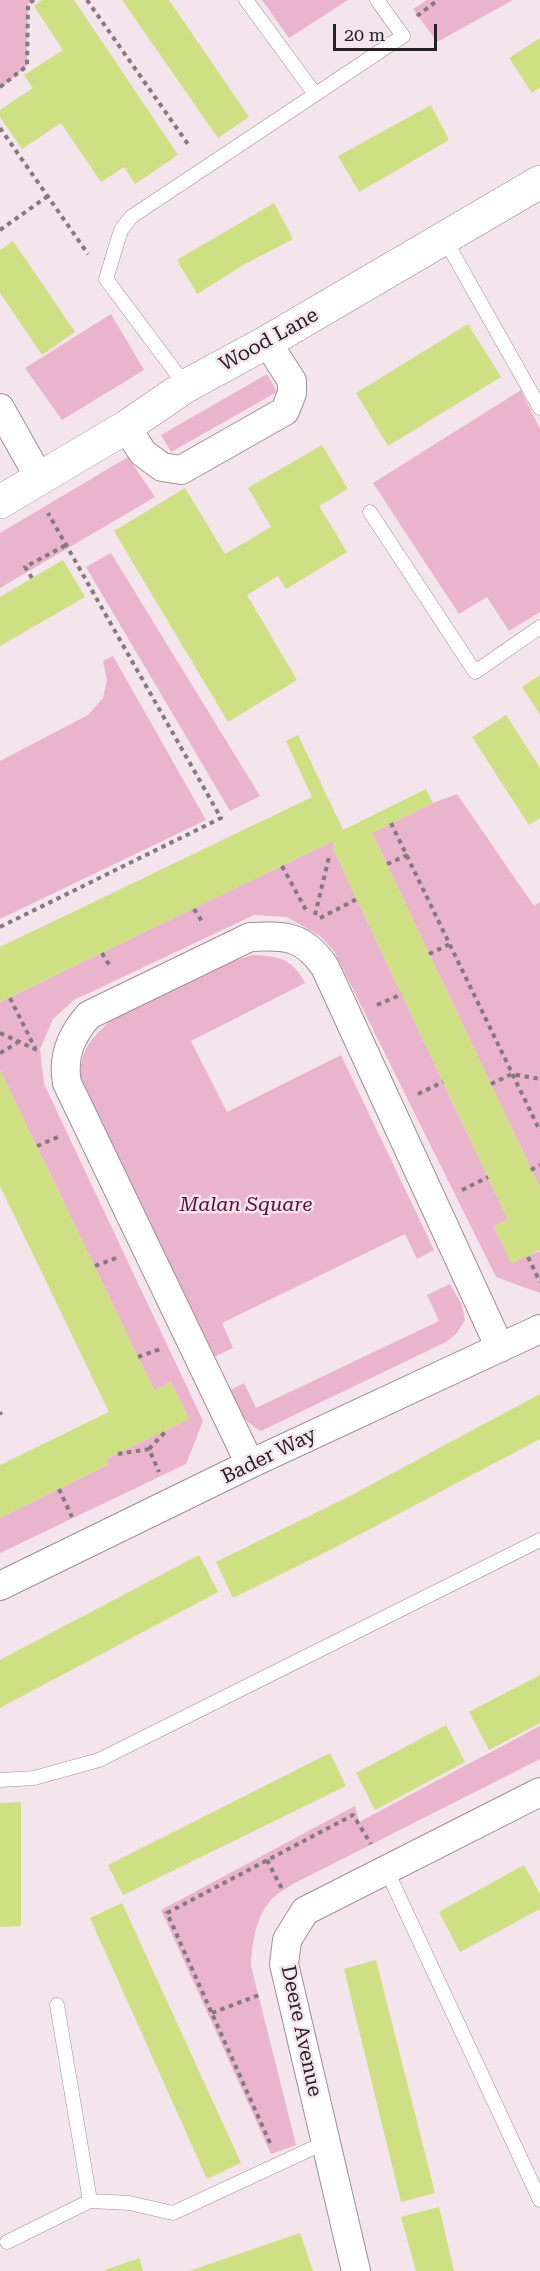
<!DOCTYPE html>
<html>
<head>
<meta charset="utf-8">
<style>
	body { margin:0 }
	#map { position:relative; width:540px; height:2271px; overflow:hidden; background:#f4e4eb; font-family:"Roboto Serif",serif }
	canvas { display:block }
	.scale { position:absolute; left:333px; top:24px; width:104px; height:27px; box-sizing:border-box; border:3px solid #262023; border-top:0; padding-left:8px; font-size:18px; line-height:21px; white-space:nowrap; color:#262023; -webkit-text-stroke:4px #f4e4eb; paint-order:stroke }
</style>
</head>
<body>
<div id="map">
<canvas width="540" height="2271"></canvas>
<div class="scale">20 m</div>
</div>
<script>
const c = document.querySelector('canvas').getContext('2d');
c.lineJoin = 'round';
function fill(path, color) { c.fillStyle = color; c.fill(path, 'evenodd'); }
function stroke(path, color, width, dash) { c.strokeStyle = color; c.lineWidth = width; c.lineCap = dash ? 'butt' : 'round'; c.setLineDash(dash || []); c.stroke(path); }
function write(font, color, halo, rows, align = 'center') {
  c.font = font + ' "Roboto Serif",serif'; c.lineWidth = 5; c.setLineDash([]); c.textBaseline = 'middle'; c.strokeStyle = halo; c.fillStyle = color; for (const [text, x, y, turn = 0] of rows) {
    c.save(); c.translate(x, y); c.rotate((+turn || 0) * Math.PI / 180); c.textAlign = isNaN(turn) ? turn : align; if (halo) c.strokeText(text, 0, 0); c.fillText(text, 0, 0); c.restore();
  }
}
fill(new Path2D(`
	M0 0H34L28 4 27 66 0 89Z
	M262 0H348L289 38Z
	M427 0H513L437 42 413 9Z
	M111 314 144 370 62 420 25 368Z
	M267 374 277 392 171 452 161 435Z
	M521 390 540 429V612L509 631 487 597 459 614 373 483Z
	M128 457 155 497 0 588V533Z
	M111 553 260 796 230 811 86 567Z
	M113 656 206 820 0 919V761L88 715 103 698 107 680 103 661Z
	M457 794 534 906 540 902V1188L372 833 433 803Z
	M333 841 334 851 508 1220 494 1226 511 1263 540 1251V1293L496 1277 334 951 320 936 287 917 254 915 74 1000 53 1019 40 1049 44 1084 203 1421 186 1464 0 1553V1518L109 1464 106 1459 189 1419 171 1382 154 1390 0 1070V1002Z
	M253 955C279 956 293 959 305 983L191 1041 227 1112 341 1055 434 1250 417 1259 405 1234 222 1323 233 1348 214 1357 79 1077C83 1047 89 1041 110 1021L234 961Z
	M450 1284 462 1305 465 1320 456 1334 446 1342 261 1431C241 1420 239 1410 230 1390L244 1383 256 1408 439 1321 427 1295Z
	M540 1726V1759L295 1883C288 1887 281 1891 275 1896 256 1913 252 1942 251 1966L296 2145 271 2154 161 1910 355 1806 359 1822Z`), '#ebb4cd');
fill(new Path2D(`
	M42 0H74L178 155 135 184 124 167 101 182 61 123 22 149 0 117V110L33 88 24 75 63 50 34 6Z
	M122 0H169L249 117 218 138Z
	M540 38V87L532 93 509 58Z
	M431 105 449 140 359 192 338 156Z
	M274 203 293 239 245 264 197 294 177 260Z
	M13 241 75 332 42 355 0 293V250Z
	M468 324 501 377 388 446 356 393Z
	M322 445 348 489 319 506 347 552 286 589 278 576 247 595 297 680 228 722 114 531 185 488 225 554 271 527 248 488Z
	M63 560 85 597 0 646V597Z
	M540 675V715L522 687Z
	M506 715 540 768V818L529 825 472 737Z
	M298 735 343 830 426 789 433 803 372 833 540 1188V1250L511 1264 494 1226 508 1220 334 851 333 841 0 1002V947L312 797 286 741Z
	M0 1070 154 1390 171 1382 189 1419 106 1459 109 1464 0 1518V1465L109 1412 0 1186Z
	M540 1394V1439L334 1548 233 1598 216 1562 352 1495Z
	M199 1555 218 1592 0 1708V1660Z
	M540 1675V1723L489 1750 469 1712Z
	M446 1725 465 1762 375 1810 356 1773Z
	M330 1753 346 1786 123 1895 108 1865Z
	M21 1802V1926L0 1927V1803Z
	M524 1865 540 1894V1909L460 1952 439 1912Z
	M122 1903 241 2163 207 2179 90 1918Z
	M376 1960 435 2193 401 2202 344 1969Z
	M439 2207 454 2271H416L401 2217Z
	M300 2233 313 2271H189Z
	M139 2258 143 2271H103Z`), '#cedf84');
const service = new Path2D(`
	M246 0 315 94
	M444 238 540 408
	M186 386 106 279 121 230 131 217 403 36 377 0
	M370 512 475 672 540 627
	M0 1780 34 1778 99 1760 540 1540
	M386 1869 540 2200
	M57 2005 90 2201
	M7 2242 90 2201 129 2203 173 2213 326 2142`);
const minor = new Path2D(`
	M0 408 40 479
	M126 427 143 453 162 467 181 470 285 411 292 393V381L267 342
	M250 1464 67 1083C62 1056 71 1035 89 1015L250 937C286 935 304 936 325 967L500 1348
	M0 1586 250 1464 540 1329
	M356 2271 284 1964 287 1940 305 1911 540 1792`);
const tertiary = new Path2D(`
	M0 502 126 427 186 386 267 342 540 182`);
stroke(service, '#9f9096', 15);
stroke(minor, '#9f9096', 30);
stroke(tertiary, '#9f9096', 34);
stroke(new Path2D(`
	M87 0 190 147
	M417 16 438 0
	M0 87 27 66 28 4 34 0
	M0 128 88 254
	M0 230 48 196
	M32 578 25 567 66 545
	M391 823 540 1131
	M387 864 408 855
	M282 866 306 910
	M194 909 203 923
	M315 915 329 857
	M320 918 357 899
	M0 927 221 818 48 513
	M102 953 111 968
	M429 954 450 944
	M10 998 35 1048
	M377 1005 402 994
	M0 1033 37 1050
	M0 1053 17 1043
	M491 1084 512 1074 540 1079
	M418 1094 443 1082
	M37 1146 58 1137
	M531 1170 540 1165
	M462 1190 488 1177
	M528 1257 540 1282
	M95 1266 116 1258
	M138 1357 160 1349
	M0 1412 1 1415
	M149 1449 167 1430
	M118 1454 149 1449 159 1472
	M59 1489 72 1517
	M267 1860 282 1889
	M212 2013 259 1995
	M270 2143 167 1913 353 1815 371 1844`), '#84797e', 4, [4.5, 4.5]);
stroke(service, '#fff', 14);
stroke(minor, '#fff', 28);
stroke(tertiary, '#fff', 33);
write('20px', '#262023', '#f4e4eb', [
	["Wood Lane",269,340,-29],
	["Bader Way",269,1456,-26],
	["Deere Avenue",301,2031,78]
]);
write('italic 20px', '#5a0c3a', '#f4e4eb', [
	["Malan Square",246,1205]
]);
</script>
</body>
</html>
